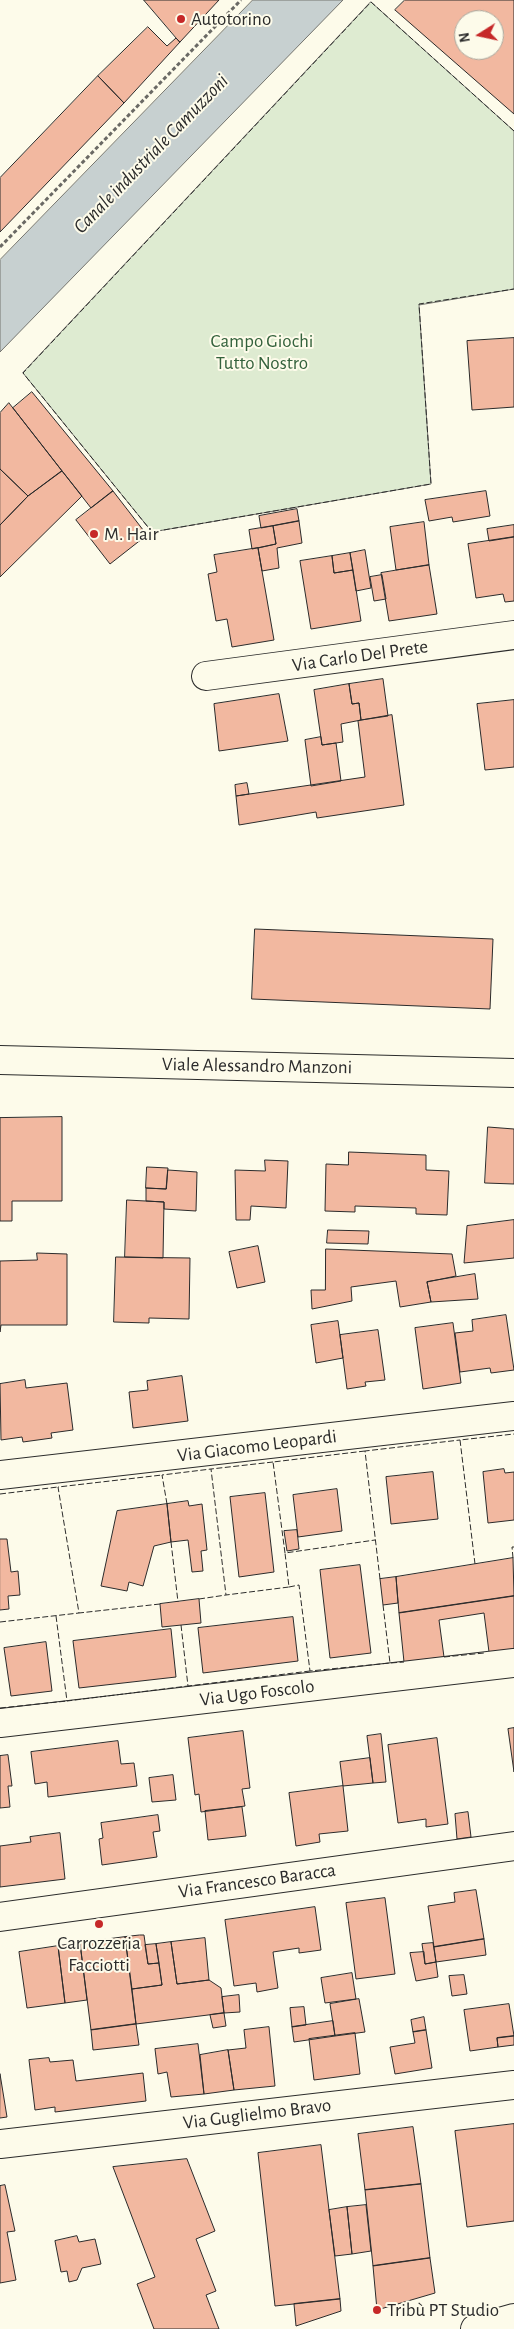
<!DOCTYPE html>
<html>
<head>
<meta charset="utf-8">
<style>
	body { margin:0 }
	#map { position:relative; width:514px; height:2329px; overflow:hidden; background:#fdfbea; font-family:"Alegreya Sans",sans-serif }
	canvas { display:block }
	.north { position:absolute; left:454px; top:10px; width:50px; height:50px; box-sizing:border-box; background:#fdfbea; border:1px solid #a9a89e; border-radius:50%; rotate:260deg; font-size:14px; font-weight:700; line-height:20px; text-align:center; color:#2b2b2b }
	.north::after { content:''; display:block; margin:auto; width:18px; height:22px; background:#c62828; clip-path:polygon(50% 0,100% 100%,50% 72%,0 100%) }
</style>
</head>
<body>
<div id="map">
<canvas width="514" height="2329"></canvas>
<div class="north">N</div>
</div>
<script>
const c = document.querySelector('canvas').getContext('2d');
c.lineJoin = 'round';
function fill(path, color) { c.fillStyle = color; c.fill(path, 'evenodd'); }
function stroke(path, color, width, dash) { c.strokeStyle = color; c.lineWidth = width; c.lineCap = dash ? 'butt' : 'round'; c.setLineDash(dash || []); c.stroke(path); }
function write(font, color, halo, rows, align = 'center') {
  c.font = font + ' "Alegreya Sans",sans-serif'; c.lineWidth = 4; c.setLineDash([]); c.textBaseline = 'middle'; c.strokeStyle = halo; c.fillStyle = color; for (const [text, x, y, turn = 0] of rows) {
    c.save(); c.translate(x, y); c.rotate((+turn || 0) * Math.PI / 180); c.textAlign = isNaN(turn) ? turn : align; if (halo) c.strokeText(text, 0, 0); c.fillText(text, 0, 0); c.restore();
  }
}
const green = new Path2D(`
	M371 2 514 131V289L419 305 431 484 152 532 23 373Z`);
fill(green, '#deebd1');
stroke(green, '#74746e', 1);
const water = new Path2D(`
	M253 0H343L0 352V260Z`);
fill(water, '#c7d0d0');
stroke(water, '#74746e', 1);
const building = new Path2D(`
	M144 0H219L180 42Z
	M405 0H514V114L395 10ZM464 20H494V50H464Z
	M148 27 167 46 176 38 180 42 124 103 98 76Z
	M98 76 124 103 0 232V178Z
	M514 338V407L472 410 467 341Z
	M32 392 113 491 91 508 13 408Z
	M9 403 62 471 28 496 0 469V413Z
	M0 469 28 496 0 525Z
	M62 471 82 496 0 577V525L28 496Z
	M113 491 147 535 110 564 76 520Z
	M486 491 490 516 453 522 452 517 429 521 425 500Z
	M297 509 299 521 261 528 259 516Z
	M299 521 302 543 277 548 279 568 262 571 258 548 276 544 273 526Z
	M424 522 429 565 396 570 390 527Z
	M514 525V537L489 541 487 529Z
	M273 526 276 544 252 549 249 530Z
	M514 537V601L505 602 503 594 476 598 468 544Z
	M258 548 274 640 232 647 227 619 216 621 208 574 217 572 214 555Z
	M365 550 371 588 356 591 350 553Z
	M350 553 353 570 334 573 332 556Z
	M332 556 334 573 353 570 361 621 311 629 300 561Z
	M429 565 437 614 389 621 381 573Z
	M382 575 386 599 374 601 370 577Z
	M383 679 388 716 361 720 359 703 352 704 349 684Z
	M349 684 352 704 359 703 361 720 341 724 343 742 322 745 314 690Z
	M279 694 288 741 219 751 214 704Z
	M514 700V767L485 770 477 704Z
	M392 715 404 805 317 818 316 812 239 825 236 796 365 777 358 721Z
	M321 737 322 745 336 743 341 781 311 786 305 740Z
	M247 783 249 794 236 796 235 785Z
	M255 929 493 939 490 1009 252 999Z
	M62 1117V1201H12V1221H0V1118Z
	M488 1127 514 1129V1184L485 1183Z
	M349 1152 426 1155V1170L449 1171 447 1215 416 1214V1208L355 1206V1212L325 1211 326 1164 348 1165Z
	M265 1160 288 1161 286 1208 251 1206 250 1220H236L235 1170 265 1171Z
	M147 1167 168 1168 166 1189 146 1188Z
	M168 1170 197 1172 196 1211 164 1209V1202L146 1201V1188L166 1189Z
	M127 1200 164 1202 163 1258 125 1257Z
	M514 1220V1258L464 1263 467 1226Z
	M328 1230 369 1231 368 1244 327 1243Z
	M258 1246 265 1282 237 1288 229 1252Z
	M326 1249 452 1254 456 1276 427 1282 431 1302 400 1307 396 1281 351 1287 352 1301 312 1309 311 1290H325Z
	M37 1253 67 1254V1325H1L0 1332V1261L37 1260Z
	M116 1257 190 1258 189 1319 149 1318V1323L114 1322Z
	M475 1274 478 1299 431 1302 427 1282Z
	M506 1315 514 1370 491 1373 490 1368 460 1372 455 1333 473 1331 472 1320Z
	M338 1321 343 1358 316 1363 311 1325Z
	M453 1323 461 1383 423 1389 415 1328Z
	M378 1330 385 1380 365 1382 366 1386 347 1389 340 1335Z
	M182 1376 188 1421 133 1428 129 1392 148 1390 147 1381Z
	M25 1380 26 1388 67 1383 73 1430 51 1433 52 1438 23 1442 22 1437 1 1440 0 1384Z
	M504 1469 505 1473 514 1472V1520L488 1523 483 1472Z
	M433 1472 438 1519 391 1524 386 1477Z
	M337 1489 342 1531 298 1537 293 1495Z
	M265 1493 274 1572 239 1577 230 1497Z
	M188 1501 189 1506 202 1504 207 1550 201 1551 203 1571 192 1572 188 1540 171 1542 167 1504Z
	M167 1504 171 1542 154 1546 143 1586 129 1582 127 1591 101 1586 117 1511Z
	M297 1530 299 1549 287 1551 284 1531Z
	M0 1539H7L11 1572 18 1571 20 1595 8 1596 9 1609 0 1610Z
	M513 1558 514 1596 399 1613 396 1577Z
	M360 1565 371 1653 330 1658 320 1570Z
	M396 1577 398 1603 383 1605 380 1579Z
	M514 1596V1649L489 1652 484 1613 439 1620 444 1657 404 1662 399 1613Z
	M199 1599 201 1623 162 1627 160 1604Z
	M293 1617 298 1661 203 1673 198 1628Z
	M171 1629 176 1677 79 1688 73 1641Z
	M46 1642 52 1691 11 1696 4 1648Z
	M514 1728V1772L508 1729Z
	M243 1731 250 1788 242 1789 245 1806 201 1812 199 1794 195 1795 188 1738Z
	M381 1734 386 1782 373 1783 367 1736Z
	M437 1738 448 1824 426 1827V1819L398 1823 388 1745Z
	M118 1741 121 1764 134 1763 137 1786 48 1797 47 1782 35 1784 31 1752Z
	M8 1755 12 1786H8L10 1807 0 1808V1756Z
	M370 1758 373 1783 343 1786 340 1762Z
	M173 1775 176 1800 152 1802 149 1778Z
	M343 1786 348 1831 319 1834 320 1842 296 1846 289 1793Z
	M242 1807 246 1836 208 1840 205 1811Z
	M468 1812 471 1837 457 1839 455 1814Z
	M158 1815 160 1831 153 1832 157 1857 102 1865 99 1839 103 1838 101 1823Z
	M60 1833 65 1879 0 1887V1846L31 1842 30 1837Z
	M476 1890 484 1939 434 1947 428 1906 455 1902 454 1893Z
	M385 1898 395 1974 356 1979 346 1903Z
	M315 1907 321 1950 299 1953V1948L273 1952 278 1988 257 1992 256 1983 234 1986 225 1920Z
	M140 1935H144L148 1964 159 1963 162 1985 132 1989 125 1937Z
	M125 1937 136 2024 91 2030 80 1943Z
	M205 1938 209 1980 177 1984 171 1942Z
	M484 1939 486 1955 436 1962 434 1947Z
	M171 1942 177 1984 209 1980 221 1988 224 2013 136 2024 132 1989 162 1985 156 1944Z
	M80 1943 87 2000 65 2003 58 1946Z
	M433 1943 436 1962 425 1964 422 1944Z
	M156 1944 159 1963 148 1964 145 1945Z
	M58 1946 65 2003 27 2008 19 1952Z
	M424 1952 425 1964 436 1962 438 1977 416 1981 410 1953Z
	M352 1973 356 1999 325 2003 321 1978Z
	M464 1975 467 1994 452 1996 449 1976Z
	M239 1995 240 2012 224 2013 222 1997Z
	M359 1999 365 2032 335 2036 330 2004Z
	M509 2004 514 2036 497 2038 498 2047 470 2051 464 2010Z
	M304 2007 306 2025 292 2027 290 2008Z
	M224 2013 226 2026 213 2028 210 2015Z
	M424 2017 426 2030 413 2032 411 2020Z
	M333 2021 335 2036 294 2042 292 2027Z
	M136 2024 139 2045 93 2050 91 2030Z
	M269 2027 275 2086 234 2090 228 2050 246 2048 244 2030Z
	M426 2030 432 2068 395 2074 390 2047 415 2043 413 2032Z
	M355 2033 360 2074 314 2080 309 2039Z
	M514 2036V2045L498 2047 497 2038Z
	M198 2044 204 2094 171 2097 167 2072 158 2074 155 2049Z
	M228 2050 234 2090 204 2094 200 2055Z
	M49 2058 50 2062 73 2060 76 2081 143 2073 146 2101 55 2112V2107L35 2110 29 2060Z
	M0 2074 7 2117 0 2118Z
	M514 2124V2221L467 2227 455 2131Z
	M413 2127 421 2184 365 2190 358 2134Z
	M321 2145 340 2299 275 2306 258 2153Z
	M187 2159 215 2231 196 2239 216 2291 206 2295 219 2329H154L137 2284 155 2277 113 2167Z
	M421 2184 430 2258 373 2266 365 2190Z
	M5 2185 15 2231 7 2232 16 2280 0 2283V2186Z
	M366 2205 371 2251 352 2254 347 2207Z
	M347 2207 352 2254 335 2256 329 2210Z
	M77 2236 79 2242 95 2239 101 2264 82 2268 77 2280 69 2282 67 2271 61 2272 55 2241Z
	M430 2258 435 2293 377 2310 373 2266Z
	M340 2299 341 2311 296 2326 294 2304Z`);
fill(building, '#f2b8a0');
stroke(building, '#2b2b2b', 1);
const minor = new Path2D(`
	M206 676 514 635
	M0 1475 514 1416
	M0 1723 514 1663
	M0 1917 514 1846
	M0 2144 514 2085`);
const tertiary = new Path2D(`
	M0 1060 514 1073
	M475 2329 514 2318`);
stroke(minor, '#2b2b2b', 30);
stroke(tertiary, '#2b2b2b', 30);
stroke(new Path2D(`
	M0 247 241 0`), '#6a6964', 3, [4, 2.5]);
stroke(minor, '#fdfbea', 28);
stroke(tertiary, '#fdfbea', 28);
stroke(new Path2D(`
	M514 131 371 2 23 373 152 532 431 484 419 304 514 289
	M365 1451 273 1462 285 1553 375 1540
	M273 1462 211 1469 226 1595 289 1587 285 1553
	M0 1494 58 1487
	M167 1504 162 1475 211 1469
	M171 1542 178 1602
	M513 1558 512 1547H514
	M475 1564 460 1440 514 1434
	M380 1579 365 1451 460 1440
	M289 1587 299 1585 310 1671 390 1663
	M199 1599 226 1595
	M160 1604 79 1613 58 1487 162 1475
	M383 1605 390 1663 404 1662
	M56 1616 67 1701 188 1686
	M0 1622 79 1613
	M181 1625 188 1686 310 1671
	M444 1657 484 1653
	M0 1708 67 1701`), '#2b2b2b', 1, [6, 2.5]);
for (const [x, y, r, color] of [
	[181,19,5,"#c62828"],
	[94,534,5,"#c62828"],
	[99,1924,5,"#c62828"],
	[377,2310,5,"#c62828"]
]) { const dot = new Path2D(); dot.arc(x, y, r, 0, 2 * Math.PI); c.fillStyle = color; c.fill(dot); stroke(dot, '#fdfbea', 2); }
write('19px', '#2b2b2b', '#fdfbea', [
	["Autotorino",191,19],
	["M. Hair",104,534],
	["Carrozzeria",99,1943,"center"],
	["Facciotti",99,1965,"center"],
	["Tribù PT Studio",387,2310]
], 'left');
write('19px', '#34623c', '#fdfbea', [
	["Campo Giochi",262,341],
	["Tutto Nostro",262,363]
]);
write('19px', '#2b2b2b', '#fdfbea', [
	["Via Carlo Del Prete",360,656,-8],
	["Viale Alessandro Manzoni",257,1066,1],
	["Via Giacomo Leopardi",257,1446,-7],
	["Via Ugo Foscolo",257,1693,-7],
	["Via Francesco Baracca",257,1881,-8],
	["Via Guglielmo Bravo",257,2114,-7]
]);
write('italic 20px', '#2b2b2b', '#fdfbea', [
	["Canale industriale Camuzzoni",151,154,-46]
]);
</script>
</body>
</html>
